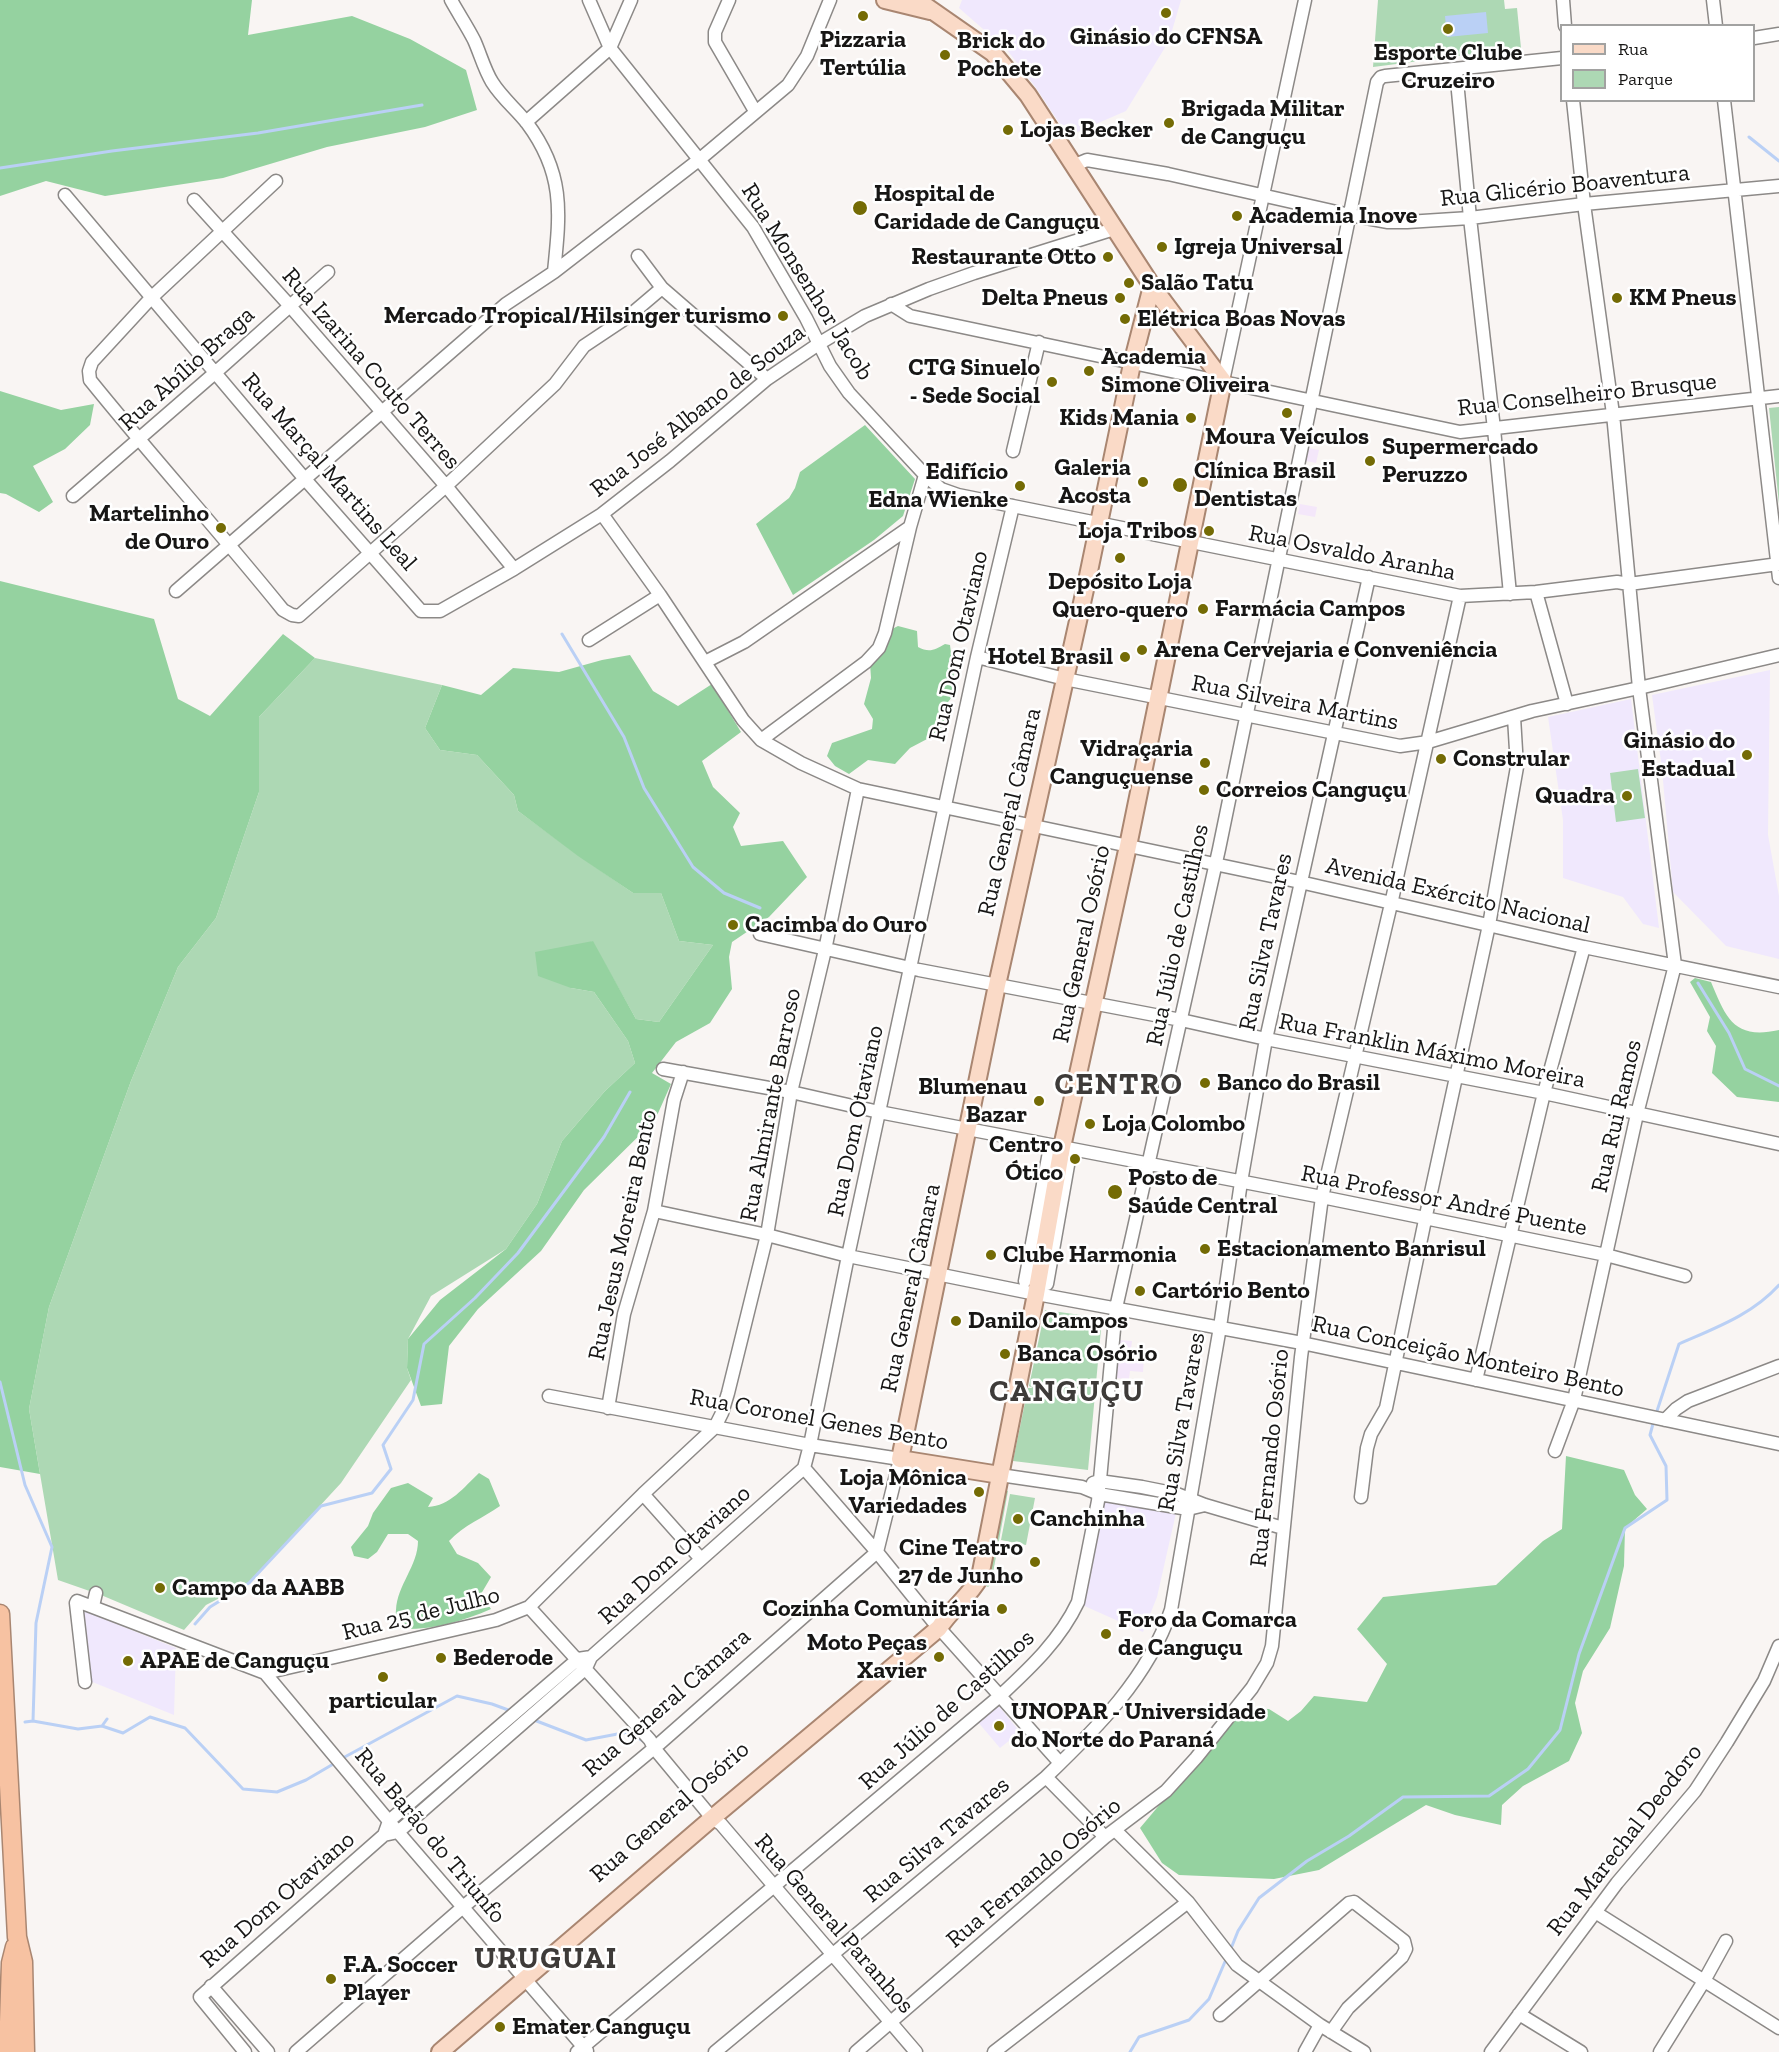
<!DOCTYPE html>
<html>
<head>
<meta charset="utf-8">
<style>
	body { margin:0 }
	#map { position:relative; width:1779px; height:2052px; overflow:hidden; background:#f9f5f3; font-family:"Zilla Slab",serif }
	canvas { display:block }
	.legend { position:absolute; left:1560px; top:24px; width:195px; height:78px; box-sizing:border-box; background:#fff; border:2px solid #a2a2a1; margin:0; padding:8px 10px; list-style:none; font-size:18px; color:#171615 }
	.legend li { display:flex; align-items:center; gap:12px; height:30px }
	.legend b { width:30px; border:2px solid #a2a2a1 }
</style>
</head>
<body>
<div id="map">
<canvas width="1779" height="2052"></canvas>
<ul class="legend">
<li><b style="height:8px;background:#fadac7"></b>Rua</li>
<li><b style="height:16px;background:#add8b4"></b>Parque</li>
</ul>
</div>
<script>
const c = document.querySelector('canvas').getContext('2d');
c.lineJoin = 'round';
function fill(path, color) { c.fillStyle = color; c.fill(path, 'evenodd'); }
function stroke(path, color, width, dash) { c.strokeStyle = color; c.lineWidth = width; c.lineCap = dash ? 'butt' : 'round'; c.setLineDash(dash || []); c.stroke(path); }
function write(font, color, halo, rows, align = 'center') {
  c.font = font + ' "Zilla Slab",serif'; c.lineWidth = 5; c.setLineDash([]); c.textBaseline = 'middle'; c.strokeStyle = halo; c.fillStyle = color; for (const [text, x, y, turn = 0] of rows) {
    c.save(); c.translate(x, y); c.rotate((+turn || 0) * Math.PI / 180); c.textAlign = isNaN(turn) ? turn : align; if (halo) c.strokeText(text, 0, 0); c.fillText(text, 0, 0); c.restore();
  }
}
fill(new Path2D(`
	M1308 448 1319 450 1316 463 1306 461Z
	M1300 504 1317 507 1315 517 1298 514Z
	M1117 1340 1132 1341 1130 1356 1144 1357 1143 1372 1130 1371 1129 1379 1114 1378Z`), '#f4e7fa');
fill(new Path2D(`
	M962 0H1181L1169 41 1126 111 1068 136 1034 85 1007 50 959 8Z
	M1770 670 1768 835 1779 896V959L1726 946 1673 892 1662 769 1652 695Z
	M1631 699 1659 928 1643 924 1623 897 1563 878V820L1548 717Z
	M1103 1502 1176 1513 1157 1597 1143 1632 1080 1604Z
	M79 1609 176 1648 174 1715 90 1681Z
	M997 1704 1020 1732 1000 1748 977 1721Z`), '#f0e8fd');
fill(new Path2D(`
	M1378 0H1504L1505 9 1517 8 1521 48 1373 67Z
	M1779 407V504L1769 408Z
	M315 658 442 685 425 728 440 750 477 755 514 795 518 811 578 855 633 893H661L679 941 713 945 659 1022 636 1019 592 941 571 988 594 992 628 1041 635 1063 605 1091 562 1141 537 1204 506 1249 431 1296 408 1339 407 1368 411 1380 341 1483 249 1583 206 1605 184 1630 101 1595 58 1580 29 1409 49 1307 131 1081 178 967 216 918 259 792V717Z
	M1638 769 1645 818 1616 822 1610 773Z
	M1045 1310 1102 1318 1088 1470 1013 1461 1027 1393 1032 1394 1027 1392 1028 1388H1033L1029 1386Z
	M1004 1490 1008 1491 991 1584 988 1587 986 1586Z
	M1010 1494 1035 1498 1026 1545 1001 1540Z`), '#add8b4');
fill(new Path2D(`
	M0 0H252L248 35 352 16 410 39 466 70 477 110 425 127 327 147 223 178 105 196 46 181 0 196Z
	M0 391 61 410 94 404 90 425 65 449 33 466 53 502 39 512 6 494 0 493Z
	M865 425 915 479 903 516 874 540 793 595 756 524 789 498 795 488 800 472Z
	M0 581 154 619 178 699 210 716 283 634 315 658 259 717V792L216 918 178 967 131 1081 49 1307 29 1409 40 1474 0 1467Z
	M898 626 917 631 918 647C929 653 935 650 945 644L950 645 956 692 944 707V725L929 738 910 748 895 764 868 760 849 774 835 766 827 756 832 743 872 729 873 719 864 704 871 678 870 663 888 631Z
	M630 655 653 691 678 706 712 684 741 732 702 761 713 787 740 813 733 827 741 846 783 841 807 877 769 917 732 942 729 957 732 989 710 1023 676 1042 652 1073 671 1084 655 1120 584 1190 541 1251 478 1309 449 1346 442 1404 421 1406 407 1368 408 1339 440 1300 506 1249 537 1204 562 1141 605 1091 635 1063 628 1041 594 992 571 988 538 976 535 952 593 941 636 1019 659 1022 713 945 679 941 661 893H633L578 856 518 811 514 795 477 755 440 750 425 728 442 685 481 695 513 668 559 672 602 660Z
	M1695 978 1711 982C1726 1018 1734 1040 1779 1030V1102L1737 1097 1712 1073 1716 1046 1707 1031 1710 1017 1690 982Z
	M1566 1456 1624 1470 1635 1495 1647 1509 1625 1528 1624 1566 1610 1628 1583 1671 1575 1703 1582 1733 1569 1761 1523 1786 1502 1805 1501 1825 1455 1815 1426 1805 1319 1870 1274 1879 1179 1875 1162 1863 1140 1828 1241 1708 1269 1709 1288 1721 1301 1711 1314 1696 1367 1702 1387 1664 1357 1629 1383 1597 1496 1585 1543 1541 1562 1529Z
	M479 1473 489 1479 500 1506C483 1518 464 1525 449 1541L457 1554 478 1563 491 1577 481 1594 491 1609C461 1622 432 1630 400 1629 398 1623 395 1616 396 1610 397 1585 418 1566 418 1541L408 1534H388L377 1552 368 1559 354 1556 351 1547 368 1526 373 1513 391 1488 408 1483 433 1498 428 1507C450 1506 464 1487 479 1473Z`), '#95d2a0');
fill(new Path2D(`
	M1486 12 1488 33 1447 37 1445 16Z`), '#bad0f5');
stroke(new Path2D(`
	M1749 137 1779 161
	M0 168 112 151 258 133 422 105
	M562 634 624 737 644 788 693 867 724 893 760 908
	M1698 983 1729 1033 1745 1069 1779 1086
	M0 1382 25 1485 52 1547 36 1623 33 1721 25 1722
	M1656 1414 1679 1344C1715 1328 1752 1315 1779 1285
	M195 1624 210 1607 249 1583 321 1506 372 1493 391 1469 383 1445 413 1400 424 1344 475 1298 518 1253 604 1137 630 1092
	M534 1720 586 1740 628 1732 643 1741
	M33 1721 78 1729 102 1726 107 1719
	M102 1726 123 1733 150 1717 185 1728 243 1789 277 1792 306 1780 335 1763
	M341 1759 457 1696 492 1704 511 1711
	M1230 1951 1238 1931 1259 1898 1307 1861 1349 1836 1403 1797 1489 1796 1528 1769 1560 1730 1579 1654 1625 1528 1667 1500 1666 1466 1650 1435 1654 1420
	M1130 2052 1139 2037 1189 2020 1209 1999 1227 1957`), '#bad0f5', 3);
const minor = new Path2D(`
	M451 0C458 13 467 26 474 40 480 53 484 69 492 82 502 98 516 109 527 123 565 174 560 213 554 272
	M589 0 610 48 753 227 806 318 830 366 849 393 925 475 941 489 958 495 1460 596 1536 592 1617 582 1629 584 1779 564
	M729 0 715 32V42L755 111
	M1563 0 1565 26
	M1713 0 1716 26
	M1754 38 1779 34
	M1456 70 1470 218 1494 429 1510 594
	M1724 100 1779 578
	M526 122 610 48 631 0
	M1075 165 1087 160 1168 174 1350 215 1388 222H1407L1470 218 1584 204 1779 186
	M276 181 151 298 92 362 89 371 90 380C153 458 220 532 283 610L292 615 299 616 446 486 555 384 584 346 629 316 662 288
	M65 195 304 478 421 611H440L514 569 602 514 670 461 767 379 820 343 865 316 929 289 974 273 1114 229
	M194 200 290 306 446 486 514 569
	M638 256 662 288 767 379
	M891 304 910 316 1460 432 1779 396
	M1223 381 1305 0
	M1013 451 1039 342
	M73 496 216 372 328 272
	M602 514 660 595 743 720 761 740 801 763 858 789 1300 882 1584 947 1779 987
	M176 591 506 304 554 272 700 159 788 85 807 56 830 0
	M1536 592 1567 704
	M589 640 660 595
	M977 657 1065 679 1400 746 1428 742 1532 711 1639 688 1779 655
	M705 662 744 642 910 527
	M761 740 866 662 879 648 885 633 910 527 925 475
	M760 934 919 970 1181 1020 1266 1039 1544 1093 1779 1144
	M663 1069 791 1092 879 1112 1322 1197 1606 1255 1685 1276
	M654 1211 767 1235 848 1256 1026 1292 1302 1343 1779 1444
	M1025 1281 1049 1152
	M1047 1284 1070 1154
	M1476 1380 1544 1093 1584 947
	M608 1408 624 1314 654 1211 674 1100 683 1072
	M1665 1420 1676 1409 1688 1401 1779 1366
	M1555 1451 1574 1400 1637 1114 1675 965 1639 688 1613 414 1584 204 1573 100
	M804 1468 877 1552 932 1620 1060 1763
	M1000 1475 1082 1487 1099 1494 1188 1509 1205 1505
	M1093 1483 1099 1481 1142 1487 1177 1494 1205 1505 1283 1528
	M643 1494 701 1559
	M1361 1497 1367 1448 1371 1434 1386 1408 1425 1220 1489 925 1517 767 1514 717
	M93 1606 96 1593
	M529 1607 650 1740 654 1748 712 1818 721 1824 916 2052
	M265 1673 398 1832 587 2051
	M85 1682 76 1603 77 1601 265 1673 496 1620 529 1607 643 1494 715 1427 722 1413 728 1393 767 1235 791 1092 825 950 858 789
	M1046 1777 1105 1837
	M1116 1831 1188 1902 1237 1965 1320 2025 1364 2052
	M384 1835 398 1832 586 1668 591 1657 804 1468 810 1445 848 1256 977 657 1013 506
	M1595 1912 1779 2028
	M211 1986 268 2052
	M1519 2014 1581 2052
	M1220 2015 1349 1903 1354 1902 1404 1941 1406 1949 1402 1957 1348 2008 1331 2032
	M245 2052 200 1997 384 1835 389 1821 578 1659 591 1657
	M296 2052 463 1907 659 1744 877 1552 900 1459 810 1445 549 1396
	M577 2052 1001 1695C1031 1667 1060 1640 1078 1602L1098 1501 1116 1308 1219 849 1377 82 1381 77 1385 76 1562 58
	M715 2052 1046 1777C1097 1728 1148 1678 1171 1610L1220 1327 1241 1182 1266 1039 1369 577
	M856 2052 1105 1837 1166 1791 1196 1758 1252 1688 1267 1663 1272 1646 1301 1357 1322 1197 1391 904 1460 596
	M994 2052 1188 1902
	M1305 2052 1320 2025
	M1491 2052 1617 1883 1695 1791 1727 1742 1764 1681 1779 1646
	M1660 2052 1704 1981 1726 1941`);
const major = new Path2D(`
	M885 0 930 11
	M1000 1475 900 1459 997 985 1088 576 1132 364 1152 286
	M440 2052 717 1814 939 1628C951 1609 970 1596 980 1577L1036 1294 1062 1147 1128 846 1223 381 1152 286 1028 95 993 53 917 0`);
const highway = new Path2D(`
	M0 1614 17 1937 23 1962 25 2052
	M8 2052 11 1963 15 1947`);
stroke(minor, '#8c8987', 15);
stroke(major, '#a98671', 20);
stroke(highway, '#a98671', 21);
stroke(minor, '#fff', 12);
stroke(major, '#fadac7', 16);
stroke(highway, '#f7c2a2', 18);
for (const [x, y, r, color] of [
	[1166,13,6,"#746b05"],
	[863,16,6,"#746b05"],
	[1448,29,6,"#746b05"],
	[945,55,6,"#746b05"],
	[1169,123,6,"#746b05"],
	[1008,130,6,"#746b05"],
	[860,208,8,"#746b05"],
	[1237,216,6,"#746b05"],
	[1162,247,6,"#746b05"],
	[1108,257,6,"#746b05"],
	[1129,283,6,"#746b05"],
	[1120,298,6,"#746b05"],
	[1617,298,6,"#746b05"],
	[783,316,6,"#746b05"],
	[1125,319,6,"#746b05"],
	[1089,371,6,"#746b05"],
	[1052,382,6,"#746b05"],
	[1287,413,6,"#746b05"],
	[1191,418,6,"#746b05"],
	[1370,461,6,"#746b05"],
	[1143,482,6,"#746b05"],
	[1180,485,8,"#746b05"],
	[1020,486,6,"#746b05"],
	[221,528,6,"#746b05"],
	[1209,531,6,"#746b05"],
	[1120,558,6,"#746b05"],
	[1203,609,6,"#746b05"],
	[1142,650,6,"#746b05"],
	[1125,657,6,"#746b05"],
	[1747,755,6,"#746b05"],
	[1441,759,6,"#746b05"],
	[1205,763,6,"#746b05"],
	[1204,790,6,"#746b05"],
	[1627,796,6,"#746b05"],
	[733,925,6,"#746b05"],
	[1205,1083,6,"#746b05"],
	[1039,1101,6,"#746b05"],
	[1090,1124,6,"#746b05"],
	[1075,1159,6,"#746b05"],
	[1115,1192,8,"#746b05"],
	[1205,1249,6,"#746b05"],
	[991,1255,6,"#746b05"],
	[1140,1291,6,"#746b05"],
	[956,1321,6,"#746b05"],
	[1005,1354,6,"#746b05"],
	[979,1492,6,"#746b05"],
	[1018,1519,6,"#746b05"],
	[1035,1562,6,"#746b05"],
	[160,1588,6,"#746b05"],
	[1002,1609,6,"#746b05"],
	[1106,1634,6,"#746b05"],
	[939,1657,6,"#746b05"],
	[441,1658,6,"#746b05"],
	[128,1661,6,"#746b05"],
	[383,1677,6,"#746b05"],
	[999,1726,6,"#746b05"],
	[331,1979,6,"#746b05"],
	[500,2027,6,"#746b05"]
]) { const dot = new Path2D(); dot.arc(x, y, r, 0, 2 * Math.PI); c.fillStyle = color; c.fill(dot); stroke(dot, '#fff', 2); }
write('bold 24px', '#171615', '#fff', [
	["Ginásio do CFNSA",1166,37,"center"],
	["Pizzaria",863,40,"center"],
	["Tertúlia",863,68,"center"],
	["Brick do",957,41],
	["Pochete",957,69],
	["Esporte Clube",1448,53,"center"],
	["Cruzeiro",1448,81,"center"],
	["Brigada Militar",1181,109],
	["de Canguçu",1181,137],
	["Lojas Becker",1020,130],
	["Hospital de",874,194],
	["Caridade de Canguçu",874,222],
	["Academia Inove",1249,216],
	["Igreja Universal",1174,247],
	["Restaurante Otto",1096,257,"right"],
	["Salão Tatu",1141,283],
	["Delta Pneus",1108,298,"right"],
	["KM Pneus",1629,298],
	["Mercado Tropical/Hilsinger turismo",771,316,"right"],
	["Elétrica Boas Novas",1137,319],
	["Academia",1101,357],
	["Simone Oliveira",1101,385],
	["CTG Sinuelo",1040,368,"right"],
	["- Sede Social",1040,396,"right"],
	["Kids Mania",1179,418,"right"],
	["Moura Veículos",1287,437,"center"],
	["Supermercado",1382,447],
	["Peruzzo",1382,475],
	["Galeria",1131,468,"right"],
	["Acosta",1131,496,"right"],
	["Clínica Brasil",1194,471],
	["Dentistas",1194,499],
	["Edifício",1008,472,"right"],
	["Edna Wienke",1008,500,"right"],
	["Martelinho",209,514,"right"],
	["de Ouro",209,542,"right"],
	["Loja Tribos",1197,531,"right"],
	["Depósito Loja",1120,582,"center"],
	["Quero-quero",1120,610,"center"],
	["Farmácia Campos",1215,609],
	["Arena Cervejaria e Conveniência",1154,650],
	["Hotel Brasil",1113,657,"right"],
	["Ginásio do",1735,741,"right"],
	["Estadual",1735,769,"right"],
	["Vidraçaria",1193,749,"right"],
	["Canguçuense",1193,777,"right"],
	["Constrular",1453,759],
	["Correios Canguçu",1216,790],
	["Quadra",1615,796,"right"],
	["Cacimba do Ouro",745,925],
	["Banco do Brasil",1217,1083],
	["Blumenau",1027,1087,"right"],
	["Bazar",1027,1115,"right"],
	["Loja Colombo",1102,1124],
	["Centro",1063,1145,"right"],
	["Ótico",1063,1173,"right"],
	["Posto de",1128,1178],
	["Saúde Central",1128,1206],
	["Estacionamento Banrisul",1217,1249],
	["Clube Harmonia",1003,1255],
	["Cartório Bento",1152,1291],
	["Danilo Campos",968,1321],
	["Banca Osório",1017,1354],
	["Loja Mônica",967,1478,"right"],
	["Variedades",967,1506,"right"],
	["Canchinha",1030,1519],
	["Cine Teatro",1023,1548,"right"],
	["27 de Junho",1023,1576,"right"],
	["Campo da AABB",172,1588],
	["Cozinha Comunitária",990,1609,"right"],
	["Foro da Comarca",1118,1620],
	["de Canguçu",1118,1648],
	["Moto Peças",927,1643,"right"],
	["Xavier",927,1671,"right"],
	["Bederode",453,1658],
	["APAE de Canguçu",140,1661],
	["particular",383,1701,"center"],
	["UNOPAR - Universidade",1011,1712],
	["do Norte do Paraná",1011,1740],
	["F.A. Soccer",343,1965],
	["Player",343,1993],
	["Emater Canguçu",512,2027]
], 'left');
write('24px', '#171615', '#fff', [
	["Rua Glicério Boaventura",1565,186,-6],
	["Rua Monsenhor Jacob",807,282,58],
	["Rua Abílio Braga",187,369,-42],
	["Rua Izarina Couto Terres",371,369,49],
	["Rua Conselheiro Brusque",1587,395,-6],
	["Rua José Albano de Souza",698,411,-38],
	["Rua Marçal Martins Leal",329,472,49],
	["Rua Osvaldo Aranha",1352,553,11],
	["Rua Dom Otaviano",959,646,-77],
	["Rua Silveira Martins",1295,703,11],
	["Rua General Câmara",1010,812,-77],
	["Avenida Exército Nacional",1458,896,13],
	["Rua Júlio de Castilhos",1178,935,-78],
	["Rua Silva Tavares",1266,942,-78],
	["Rua General Osório",1082,944,-78],
	["Rua Franklin Máximo Moreira",1432,1051,11],
	["Rua Almirante Barroso",771,1105,-79],
	["Rua Rui Ramos",1617,1116,-77],
	["Rua Dom Otaviano",856,1121,-78],
	["Rua Professor André Puente",1444,1201,11],
	["Rua Jesus Moreira Bento",623,1235,-78],
	["Rua General Câmara",911,1288,-78],
	["Rua Conceição Monteiro Bento",1468,1357,12],
	["Rua Coronel Genes Bento",819,1420,10],
	["Rua Silva Tavares",1182,1422,-80],
	["Rua Fernando Osório",1270,1458,-84],
	["Rua Dom Otaviano",675,1555,-42],
	["Rua 25 de Julho",421,1614,-14],
	["Rua General Câmara",667,1703,-41],
	["Rua Júlio de Castilhos",947,1710,-42],
	["Rua General Osório",670,1812,-41],
	["Rua Barão do Triunfo",430,1836,50],
	["Rua Silva Tavares",937,1840,-40],
	["Rua Marechal Deodoro",1625,1840,-52],
	["Rua Fernando Osório",1034,1873,-40],
	["Rua Dom Otaviano",278,1900,-41],
	["Rua General Paranhos",834,1924,49]
]);
c.letterSpacing = '1.5px';
write('bold 30px', '#3e3b39', '#fff', [
	["CENTRO",1119,1085],
	["CANGUÇU",1067,1392],
	["URUGUAI",546,1959]
]);
c.letterSpacing = '0px';
</script>
</body>
</html>
